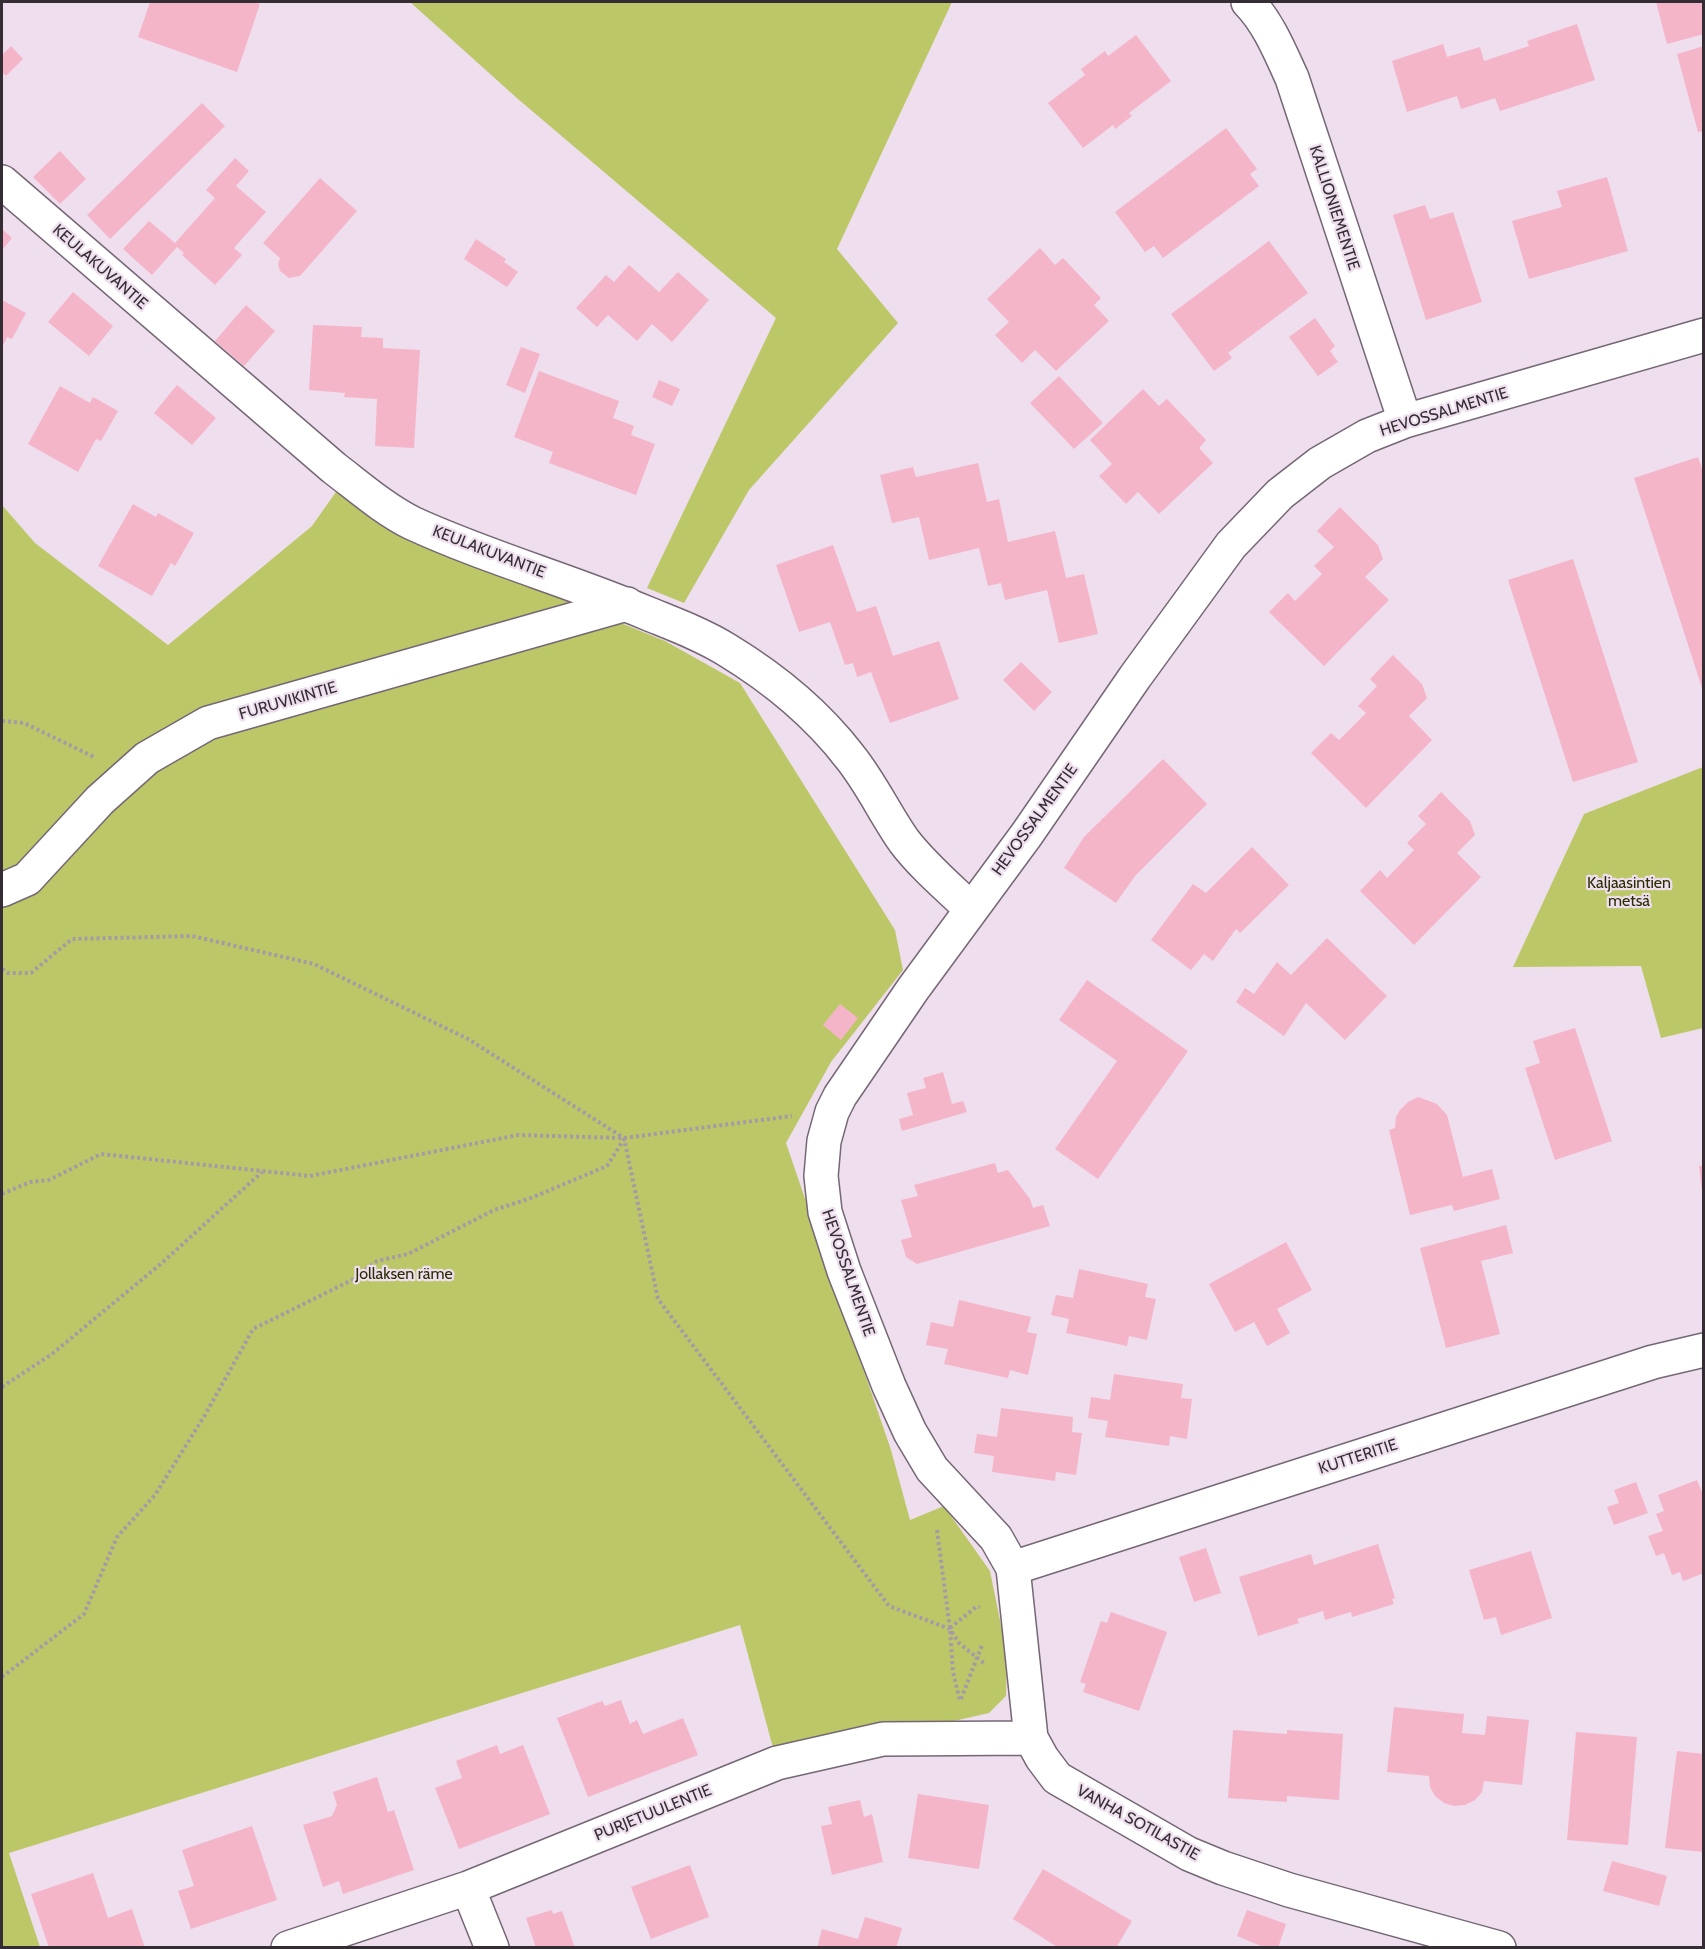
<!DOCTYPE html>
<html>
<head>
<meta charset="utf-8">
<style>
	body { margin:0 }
	#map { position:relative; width:1705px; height:1949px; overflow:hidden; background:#eedeee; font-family:Cabin,sans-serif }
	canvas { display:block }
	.frame { position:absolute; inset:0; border:3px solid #342e34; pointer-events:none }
</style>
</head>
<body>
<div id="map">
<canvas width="1705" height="1949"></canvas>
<div class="frame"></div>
</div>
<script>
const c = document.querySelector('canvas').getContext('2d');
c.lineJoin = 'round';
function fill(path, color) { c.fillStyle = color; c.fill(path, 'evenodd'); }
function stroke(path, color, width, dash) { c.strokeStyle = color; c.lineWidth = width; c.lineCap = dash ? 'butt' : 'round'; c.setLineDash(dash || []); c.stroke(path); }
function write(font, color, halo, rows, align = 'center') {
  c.font = font + ' Cabin,sans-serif'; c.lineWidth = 4.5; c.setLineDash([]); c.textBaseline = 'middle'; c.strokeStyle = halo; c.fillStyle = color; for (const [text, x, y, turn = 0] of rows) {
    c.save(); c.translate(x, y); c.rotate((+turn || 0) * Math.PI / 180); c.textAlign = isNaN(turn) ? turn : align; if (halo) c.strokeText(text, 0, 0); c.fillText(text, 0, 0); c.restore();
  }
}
fill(new Path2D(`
	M410 2H952L837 249 898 323 749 490 684 603 647 588 776 318 518 99Z
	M338 489 518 581 665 641 740 683 895 930 903 970 831 1062 786 1143 891 1450 910 1520 944 1506 990 1571 1007 1655 1006 1696 989 1713 941 1724 773 1748 740 1625 9 1853 40 1947H2V505L35 543 168 645 312 526Z
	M1703 767V1028L1661 1038 1641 966 1513 967 1584 814Z`), '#bcc867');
fill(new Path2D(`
	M150 2H216L221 3V2H253L260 4 237 72 138 37Z
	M1656 2H1704V34L1667 44Z
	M1577 24 1595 80 1500 111 1495 98 1461 109 1457 96 1407 112 1392 61 1443 44 1447 57 1480 47 1484 61 1529 46 1527 41Z
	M1136 35 1171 81 1129 113 1132 116 1115 129 1113 125 1083 148 1048 103 1085 75 1081 69 1105 51 1108 56Z
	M11 46 23 59 6 76 2 72V55Z
	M1704 46V131L1698 132 1677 54Z
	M202 103 225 126 110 239 87 215Z
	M1226 128 1257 169 1250 174 1259 186 1163 258 1154 246 1145 252 1115 212Z
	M60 151 86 179 60 204 33 177Z
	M235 158 249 171 236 186 266 212 234 248 242 255 215 285 182 255 184 253 177 247 152 275 123 249 149 221 175 243 215 198 206 190Z
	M1607 177 1628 251 1529 279 1512 221 1562 207 1557 191Z
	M320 178 357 211 300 276 289 278 280 271 278 264 280 258 263 243Z
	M1425 205 1430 219 1453 212 1482 302 1426 320 1393 215Z
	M2 229 12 238 2 250Z
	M476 239 506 259 504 262 518 272 507 287 464 259Z
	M1269 241 1308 293 1228 353 1232 358 1214 371 1171 314Z
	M1040 248 1055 265 1063 258 1101 298 1094 305 1109 321 1056 371 1035 350 1022 363 995 335 1009 322 987 299Z
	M629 265 659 292 678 272 709 300 672 342 652 324 637 341 608 315 597 327 576 308 606 275 614 282Z
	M73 292 113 326 89 356 48 322Z
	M2 300 26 313 12 339 7 337 2 348Z
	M246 305 275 331 244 366 215 341Z
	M1315 318 1335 346 1330 351 1338 362 1318 376 1289 337Z
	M313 325 362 327 361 337 383 338V348L420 350 414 448 375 446 377 399 344 397 345 393 309 390Z
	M521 347 540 354 525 393 506 385Z
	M539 371 619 401 613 418 634 426 631 435 655 444 636 495 549 463 553 452 514 437Z
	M1059 376 1103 423 1074 449 1030 403Z
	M659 380 680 389 672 406 652 397Z
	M177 385 216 418 192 445 154 413Z
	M60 386 90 403 93 397 118 411 101 441 96 439 78 472 28 444Z
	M1143 389 1159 406 1167 399 1206 440 1199 448 1213 463 1159 514 1138 492 1126 504 1099 476 1112 464 1090 440Z
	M1698 457 1704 475 1703 691 1634 478Z
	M978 463 987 502 999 499 1008 542 1055 531 1066 578 1084 574 1098 634 1059 643 1047 590 1005 600 1001 583 988 586 979 548 929 560 919 517 892 523 880 475 913 467 916 477Z
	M133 504 156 517 158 513 194 533 175 566 171 563 152 596 98 566Z
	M1340 507 1378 545 1383 559 1365 577 1389 600 1324 666 1269 612 1288 593 1295 601 1322 574 1314 566 1334 547 1317 531Z
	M833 545 857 612 876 606 893 656 939 641 959 699 890 723 871 672 857 677 853 663 845 665 830 622 799 632 776 565Z
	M1573 559 1638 762 1573 782 1508 580Z
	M1393 655 1422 684 1427 698 1409 716 1432 740 1366 808 1311 753 1331 733 1339 740 1366 713 1358 706 1377 686 1370 679Z
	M1021 662 1052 692 1034 711 1003 680Z
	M1163 759 1207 804 1135 876 1116 903 1064 868 1084 837Z
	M1441 792 1470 821 1475 835 1457 853 1481 877 1414 945 1360 891 1380 870 1387 878 1414 850 1407 843 1426 824 1418 816Z
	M1252 847 1289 885 1240 933 1236 929 1213 961 1204 954 1191 970 1151 940 1193 884 1206 893Z
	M1327 938 1387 996 1345 1040 1306 1003 1284 1036 1236 1002 1245 988 1254 994 1277 962 1291 975Z
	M1087 980 1188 1051 1098 1179 1055 1149 1117 1061 1059 1020Z
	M840 1004 858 1018 841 1040 823 1025Z
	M1575 1028 1612 1141 1555 1160 1525 1068 1540 1063 1533 1041Z
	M943 1072 952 1104 963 1101 967 1112 902 1131 899 1119 913 1115 907 1093 926 1088 923 1078Z
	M1418 1097 1437 1104 1447 1115 1463 1177 1492 1169 1500 1199 1454 1211 1452 1205 1410 1215 1389 1130 1395 1128 1396 1117 1400 1110 1408 1102Z
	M995 1163 998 1173 1008 1170 1030 1199 1033 1208 1043 1205 1050 1226 917 1264 906 1257 901 1240 912 1237 901 1200 918 1196 914 1185Z
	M1699 1166H1704V1191H1702Z
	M1506 1225 1513 1253 1481 1261 1500 1334 1446 1348 1420 1248Z
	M1286 1242 1312 1290 1277 1309 1290 1333 1267 1346 1254 1322 1235 1332 1209 1284Z
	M1079 1269 1148 1284 1145 1297 1156 1299 1147 1340 1129 1336 1127 1346 1066 1333 1069 1319 1051 1315 1056 1295 1073 1298Z
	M959 1300 1031 1317 1027 1332 1037 1334 1028 1375 1010 1370 1008 1378 944 1364 948 1349 926 1345 931 1322 953 1327Z
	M1114 1374 1183 1384 1181 1398 1192 1399 1187 1439 1170 1436 1169 1446 1105 1437 1108 1421 1088 1418 1091 1397 1110 1400Z
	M1001 1408 1073 1417 1072 1432 1082 1433 1076 1475 1056 1472 1055 1481 992 1472 994 1456 974 1453 977 1434 997 1437Z
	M1697 1480 1704 1497V1573L1683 1581 1680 1572 1672 1575 1664 1553 1656 1556 1648 1536 1663 1531 1656 1514 1664 1511 1658 1495Z
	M1636 1482 1648 1513 1614 1525 1607 1507 1619 1503 1614 1490Z
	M1378 1544 1395 1598 1392 1599 1394 1604 1352 1617 1351 1612 1325 1620 1323 1611 1297 1619 1299 1623 1258 1636 1239 1577 1311 1554 1314 1565Z
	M1206 1548 1221 1593 1194 1602 1179 1557Z
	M1531 1551 1552 1618 1501 1635 1496 1617 1484 1620 1469 1570Z
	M1111 1612 1167 1632 1139 1711 1083 1692 1086 1684 1080 1682 1101 1621 1107 1623Z
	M621 1700 630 1724 637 1720 643 1734 683 1718 698 1755 588 1797 557 1718 602 1701 605 1706Z
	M1394 1707 1464 1714 1462 1733 1485 1735 1487 1716 1529 1720 1522 1785 1484 1781 1482 1792 1475 1800 1465 1805 1454 1806 1444 1803 1435 1796 1430 1787 1429 1776 1387 1772Z
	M1233 1730 1287 1734V1730L1343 1734 1339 1800 1287 1796V1802L1228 1798Z
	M1576 1732 1637 1737 1628 1845 1567 1840Z
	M497 1745 500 1754 523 1745 550 1814 459 1849 435 1788 462 1778 456 1761Z
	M1677 1751 1704 1754V1852L1665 1848Z
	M377 1777 388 1812 394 1810 414 1870 343 1894 339 1881 323 1887 303 1825 332 1816 337 1805 333 1792Z
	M918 1794 989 1805 979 1869 908 1858Z
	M860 1800 864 1817 872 1814 883 1862 832 1875 821 1826 832 1824 828 1807Z
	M252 1826 277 1900 191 1929 178 1891 194 1886 182 1850Z
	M1612 1861 1667 1876 1659 1906 1603 1891Z
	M690 1865 709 1917 651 1939 631 1887Z
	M1043 1869 1132 1921 1116 1948H1059L1013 1919Z
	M93 1873 108 1918 132 1909 145 1948H49L31 1894Z
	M552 1910 553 1914 562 1911 575 1948H536L526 1918Z
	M1247 1910 1286 1924 1278 1948H1266L1237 1936Z
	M865 1917 902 1928 896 1948H817L822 1929 858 1939Z`), '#f5b5c8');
const minor = new Path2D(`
	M1248 2C1268 22 1280 52 1292 78L1405 421
	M2 182 334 468C359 487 384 509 412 523 488 558 572 581 649 614 676 625 703 635 727 650 773 678 817 714 850 757 871 783 885 814 904 841 923 866 948 887 971 909
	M2 890 27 879 100 800 147 758 208 723 627 604
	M1013 1568 1653 1362 1704 1350
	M468 1888 492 1948
	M288 1948 468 1888 777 1763 883 1739 1031 1738
	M1499 1948 1289 1890 1223 1868 1189 1854 1057 1778 1042 1758 1031 1738 1013 1568 996 1538 932 1469 910 1432 889 1386 844 1271 825 1212 821 1176 824 1141 832 1112 840 1096 913 989 1027 834 1135 677 1231 545 1280 494 1320 463 1367 436 1405 421 1704 335`);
stroke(minor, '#756775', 36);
stroke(new Path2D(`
	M2 721 24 723 94 757
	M2 969 8 973H31L72 939 192 936 314 964 468 1039 624 1138 658 1299 889 1606 950 1629 959 1643 985 1664
	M2 1194 30 1182 49 1180 101 1154 310 1176 518 1135 624 1138 792 1116
	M2 1387 52 1354 163 1262 262 1172
	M937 1530 950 1629 953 1672 960 1701
	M950 1628 976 1607H980
	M2 1677 84 1614 117 1537 155 1495 205 1415 253 1329 352 1280 377 1261 408 1254 494 1210 531 1198 607 1166 624 1139
	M961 1699 982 1645`), '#a79aa7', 4, [3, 3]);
stroke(minor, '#fff', 33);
write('16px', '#342e34', '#eedeee', [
	["KALLIONIEMENTIE",1334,208,72],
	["KEULAKUVANTIE",100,267,41],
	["HEVOSSALMENTIE",1444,412,-17],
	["KEULAKUVANTIE",489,552,21],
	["FURUVIKINTIE",288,701,-16],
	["HEVOSSALMENTIE",1035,820,-54],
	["HEVOSSALMENTIE",848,1273,71],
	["KUTTERITIE",1358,1457,-18],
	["PURJETUULENTIE",653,1813,-22],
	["VANHA SOTILASTIE",1138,1823,29]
]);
write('16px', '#292d01', '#eedeee', [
	["Kaljaasintien",1629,883],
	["metsä",1629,901],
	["Jollaksen räme",404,1274]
]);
</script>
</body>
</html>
